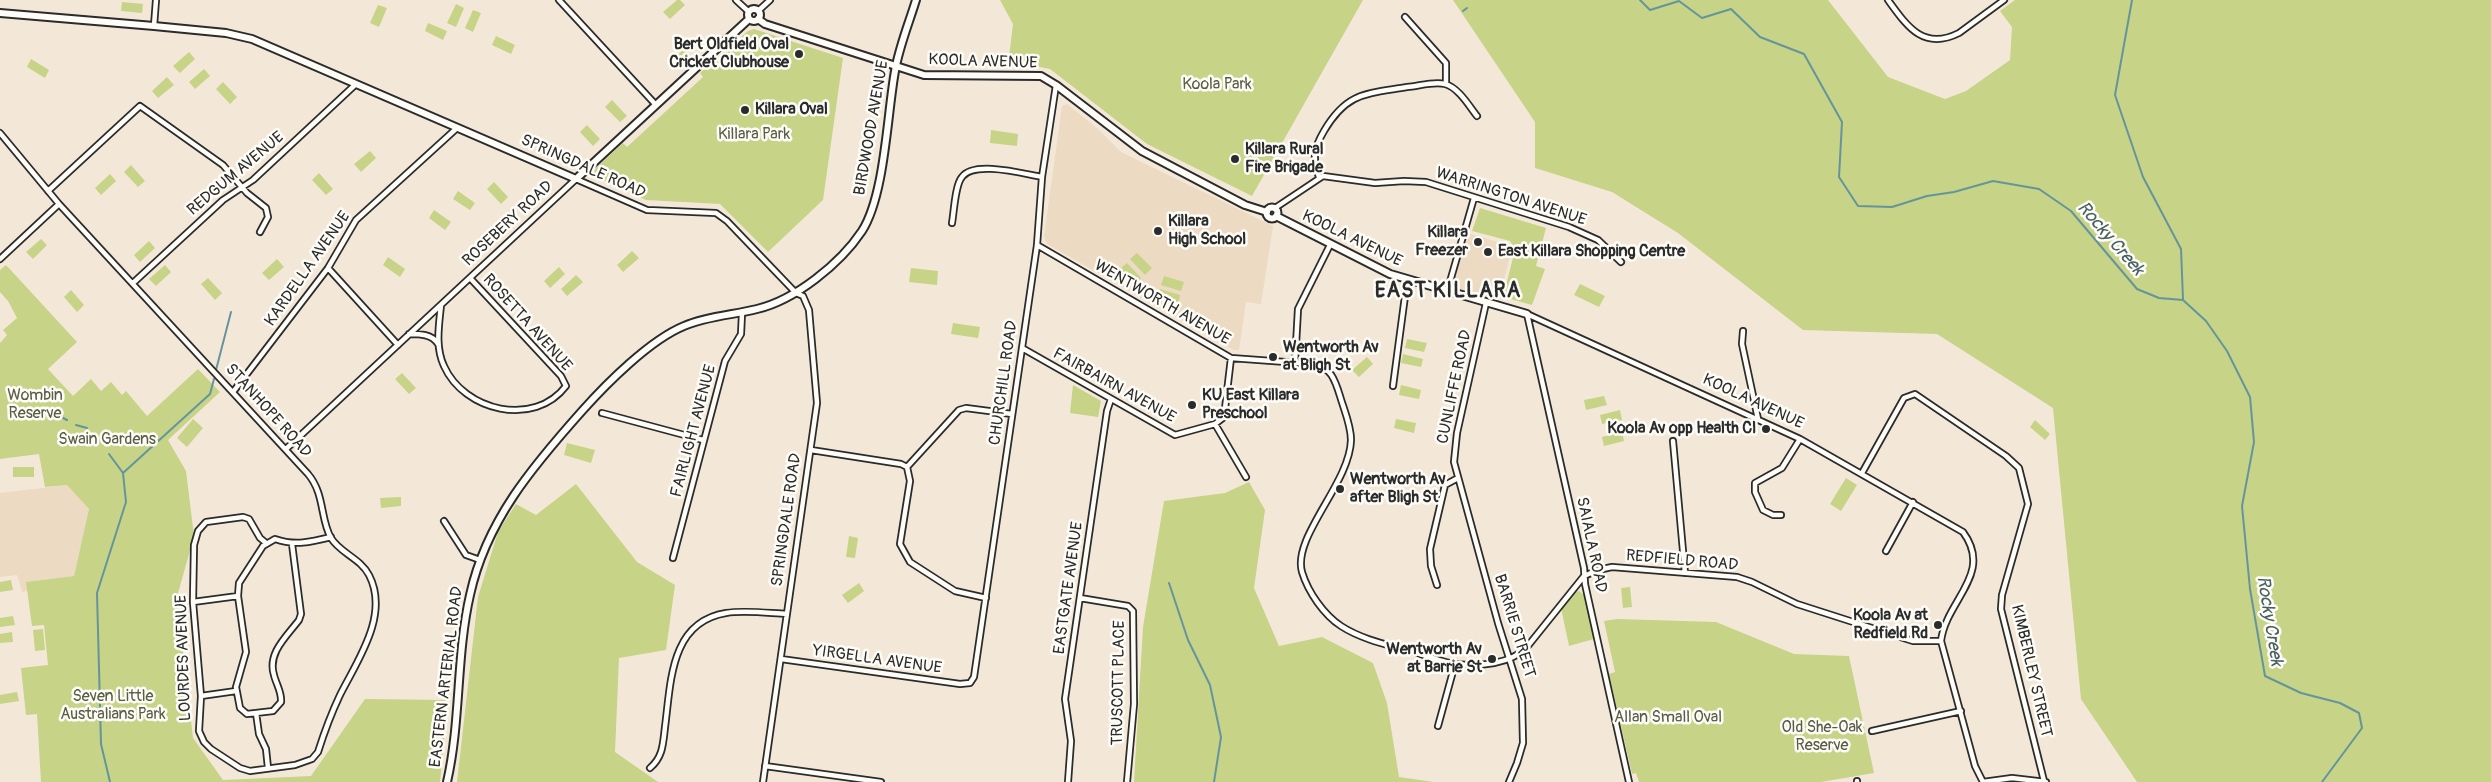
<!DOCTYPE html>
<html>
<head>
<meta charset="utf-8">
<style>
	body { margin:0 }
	canvas { display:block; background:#f3e8d8 }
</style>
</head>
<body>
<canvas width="2491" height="782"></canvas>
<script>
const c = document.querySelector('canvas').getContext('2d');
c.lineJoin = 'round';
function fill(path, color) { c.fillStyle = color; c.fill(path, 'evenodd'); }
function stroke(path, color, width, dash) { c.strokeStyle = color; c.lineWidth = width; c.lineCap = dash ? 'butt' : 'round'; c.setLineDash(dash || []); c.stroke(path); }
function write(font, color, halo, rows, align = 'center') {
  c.font = font + ' Pangolin,sans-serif'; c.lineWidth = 5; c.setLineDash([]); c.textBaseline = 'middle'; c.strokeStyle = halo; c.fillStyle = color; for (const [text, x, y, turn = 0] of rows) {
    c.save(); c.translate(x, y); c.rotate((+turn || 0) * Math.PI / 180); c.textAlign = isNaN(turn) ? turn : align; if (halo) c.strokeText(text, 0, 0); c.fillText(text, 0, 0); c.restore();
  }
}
fill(new Path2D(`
	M1067 104 1098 129 1121 152 1273 226 1261 304 1246 302 1239 350H1234L1047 244 1044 236 1062 106Z
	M1468 233 1511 246 1512 249 1498 302 1461 292 1456 286 1454 280Z
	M67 485 89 509 74 576 27 582 28 591 22 592 17 575 0 577V493Z`), '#ecdac2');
fill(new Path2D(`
	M677 0H680L685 5 670 19 663 12Z
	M1000 0H1363L1252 196 1147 144 1050 69 1035 66H1008L1013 24Z
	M1453 0H1828L1888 77 1945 99 1966 91 2010 60 2012 27 2000 11 2015 0H2491V782H2137L2081 699 2053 408 1937 334 1803 330 1678 233 1612 192 1535 168V122Z
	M122 2 143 4 142 13 121 11Z
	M456 4 464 8 456 27 447 23Z
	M378 5 387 8 379 27 370 23Z
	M473 10 481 13 473 32 465 28Z
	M428 23 447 31 443 40 425 31Z
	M754 29 843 58 823 200 768 252 720 204 646 200 596 177 594 170 623 143 627 147 703 77 700 73 748 31Z
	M496 36 515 45 511 54 492 45Z
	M684 49 691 56 675 70 669 63Z
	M189 52 195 59 180 73 173 66Z
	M31 59 49 70 45 78 27 67Z
	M204 69 210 76 195 89 189 82Z
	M167 77 174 85 158 98 152 91Z
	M223 82 237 97 230 104 216 89Z
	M612 100 627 116 620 122 605 107Z
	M587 125 600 139 593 146 580 132Z
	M991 130 1018 134 1017 146 990 143Z
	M370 151 376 158 361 172 354 164Z
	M131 165 145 181 138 187 124 172Z
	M319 173 333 189 326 195 312 180Z
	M110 174 116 181 101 195 95 188Z
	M494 182 508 197 501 204 487 189Z
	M458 191 475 203 470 210 453 199Z
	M1480 208 1546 228 1536 266 1545 269 1532 305 1503 297 1515 250 1510 241 1472 231Z
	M434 210 451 222 445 230 429 218Z
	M41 239 47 245 33 259 26 252Z
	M149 241 155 248 140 262 134 255Z
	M632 251 639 258 623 272 617 265Z
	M1137 253 1152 268 1145 275 1130 259Z
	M388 257 405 269 400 277 383 265Z
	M277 259 284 267 269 280 262 273Z
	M1127 263 1141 278 1134 285 1120 269Z
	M6 265 77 342 48 369 73 396 91 379 101 391 111 382 122 395 126 391 147 416 198 369 220 392 168 440 186 471 194 536 177 597 193 738 223 780 311 776 365 699 448 700 440 782H41L37 714 26 715 21 668 48 665 44 625 32 626 26 582 74 576 89 509 67 485 45 487 39 454 0 459V343L7 335 3 330 17 318 8 301 0 292V270Z
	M165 265 171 272 156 286 149 279Z
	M559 267 565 274 550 288 544 281Z
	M911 268 938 271 937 285 909 282Z
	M576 275 583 282 567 296 561 289Z
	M1164 276 1184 282 1181 291 1161 285Z
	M208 278 222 293 215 300 201 284Z
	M1580 284 1605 296 1599 307 1574 295Z
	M1160 289 1180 295 1178 304 1158 298Z
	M71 290 84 305 77 312 64 297Z
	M953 323 980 327 978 338 951 334Z
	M1407 339 1427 343 1424 352 1405 348Z
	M1403 354 1423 359 1421 367 1401 363Z
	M1367 357 1373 364 1359 377 1352 370Z
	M402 373 416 388 409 394 395 379Z
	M1073 385 1101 401 1098 417 1070 413Z
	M1401 385 1421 390 1419 399 1399 395Z
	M1604 396 1607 405 1586 410 1584 400Z
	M1620 410 1622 420 1602 424 1600 415Z
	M193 419 203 428 187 447 177 438Z
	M1396 419 1416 423 1414 433 1394 428Z
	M2035 420 2050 434 2045 440 2030 427Z
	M1622 432 1624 441 1604 446 1602 437Z
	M567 443 595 450 591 463 564 455Z
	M13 467H34V477H13Z
	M1846 478 1857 485 1841 511 1830 504Z
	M1249 482 1265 510 1254 588 1279 646 1322 637 1373 663 1387 703 1399 777 1434 782H1134L1143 627 1164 501 1225 493Z
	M576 484 637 562 675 585 666 650 619 658 615 752 658 782H457L478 597 498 532 516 504 536 515Z
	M401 497V506L381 508 380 498Z
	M849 536 858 538 855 558 846 557Z
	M11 580 13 590 0 592V582Z
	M859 583 864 591 848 603 842 595Z
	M1630 587 1632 607 1623 608 1621 588Z
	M1579 591 1584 595 1594 639 1569 646 1561 608 1572 593Z
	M13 616 15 625 0 627V618Z
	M1617 619 1716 622 1794 654 1849 656 1874 773 1821 782H1639L1636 773 1632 774 1609 674 1615 672 1604 621Z
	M43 629 45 650 35 651 33 630Z
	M12 632 13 642 0 643V634Z
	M17 692 19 701 0 704V695Z`), '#c7d386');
stroke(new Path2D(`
	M1640 0 1650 10 1679 1 1702 18 1731 9 1760 37 1804 54 1842 122 1839 177 1858 206 1892 207 1927 196 1954 192 1993 181 2039 189 2071 211 2137 289 2159 298 2183 300 2206 321 2227 351 2250 397 2254 442 2242 506 2250 589 2265 676 2301 693 2340 703 2359 713 2362 728 2322 782
	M2132 0 2115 95 2143 177 2181 249 2183 299
	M1463 11 1467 8
	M216 370 231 312
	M55 414 67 420
	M76 425 87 428
	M109 454 123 473 126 502 97 593 101 744 110 782
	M123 473 210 394 214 379
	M1169 583 1188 640 1210 685 1221 737 1214 782`), '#65959c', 2);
const street = new Path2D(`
	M559 0 656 105
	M736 0 749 12
	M1888 0C1907 26 1923 51 1959 33L2004 0
	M758 11 770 0
	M1405 17 1446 63V84
	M154 26 156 0
	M0 133 59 204 308 474C325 494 320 519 331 538 340 553 360 558 369 575 390 615 357 661 340 695 331 714 324 733 318 752L312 759 295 765 250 771 240 768 211 749 204 742 199 731 201 696 193 602 194 545 198 531 206 522 243 517 249 519 260 538 266 543
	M1319 177C1312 158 1314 148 1324 131 1347 92 1366 94 1407 87 1419 86 1434 81 1445 84 1459 88 1469 106 1477 116
	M48 191 140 106 223 165 247 193 266 208 268 217 260 232
	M1275 208 1323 176 1375 183 1404 181 1426 182 1569 227 1598 240 1621 262
	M952 223C954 212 955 185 962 177 974 160 1024 174 1042 177
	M1037 245 1231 358 1313 364C1331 367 1335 380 1340 396 1344 410 1351 425 1351 440 1350 483 1292 537 1302 572 1308 592 1324 615 1341 626 1364 641 1394 646 1420 654 1431 657 1444 663 1456 664 1479 667 1511 664 1527 647L1584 576 1598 570 1612 567 1737 577 1752 582 1797 604 1878 630 1913 641H1941
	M0 259 59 204
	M328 268 398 345
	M133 283 223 200 253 180 356 84
	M1447 292 1474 198
	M1486 303 1457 433 1454 462 1498 623 1522 699 1523 743 1517 763 1509 782
	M441 305C439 325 435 347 444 366 464 411 534 428 566 386L561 376 470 278
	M1743 331 1742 344 1758 419
	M409 334C420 334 432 334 438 344
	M1022 348 1175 435 1215 424 1224 417 1231 358
	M1295 363 1298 309 1330 245
	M1393 386 1407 281
	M233 392 328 268 356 220 457 128
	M602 413 703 440
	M1215 424 1246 477
	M1673 441 1685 573
	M286 449 576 179 647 210 716 213 727 221 796 293 803 296 809 310 817 403 763 782
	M811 450 901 464 907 467 910 481 900 544 910 562 955 591 986 598
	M907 467 959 410 966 408 1012 414
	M1862 473 1904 398 1915 394 2006 456 2019 468 2028 504 2002 595 2001 609 2044 781
	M1781 515H1773L1763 510 1755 492V483L1782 468 1800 439
	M444 521 466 555 480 560
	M292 544 301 614 299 620C287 636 267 653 274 675 276 684 282 692 281 702L273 711 247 714 240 708 236 687 246 652 238 596 239 583 263 546 275 539C295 546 311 542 331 537
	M1886 551 1913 502
	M673 558 725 361 741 334 742 313
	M1437 585 1431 566 1430 549 1445 485 1458 478
	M1080 598 1128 606 1133 611 1134 704 1127 782
	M193 602 238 596
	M781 659 960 684 970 683 974 677 1037 245 1042 177 1056 85
	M201 696 236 691
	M256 713 259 734 266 749 268 768
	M1438 726 1455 664
	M1872 731 1961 711
	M765 766 881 782
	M650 768C663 757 663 744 665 727 671 682 670 622 726 613 745 610 767 613 787 614
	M1857 781V782
	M1068 782 1071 741 1065 699 1107 411 1111 399
	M1629 782 1585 584 1584 568 1527 314 1800 439 1963 532C1994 574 1946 600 1941 641L1975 766 1983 782
	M1983 782 2012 778 2046 782`);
const secondary = new Path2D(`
	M748 15a6 6 0 1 1 12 0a6 6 0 1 1-12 0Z
	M0 13 154 26 226 33 252 39 576 179 749 19
	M758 19 765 24 924 75 1041 76 1056 85 1142 151 1245 205 1267 212
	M1266.5 213a5.5 5.5 0 1 1 11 0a5.5 5.5 0 1 1-11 0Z
	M1276 216 1390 274 1527 314
	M447 782C461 721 456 656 470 595 486 521 533 466 582 411 607 383 650 340 684 326 707 316 733 315 757 309 795 300 840 264 862 231 885 195 887 115 895 71 899 47 909 23 916 0`);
stroke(street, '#2b2b2b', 8);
stroke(secondary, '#2b2b2b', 10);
stroke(street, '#fdfcf7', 4.5);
stroke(secondary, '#fdfcf7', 6);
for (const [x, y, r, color] of [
	[799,54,5,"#2b2b2b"],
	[745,110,5,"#2b2b2b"],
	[1235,159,5,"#2b2b2b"],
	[1158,231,5,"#2b2b2b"],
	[1478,242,5,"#2b2b2b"],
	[1488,252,5,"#2b2b2b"],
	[1273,357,5,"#2b2b2b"],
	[1192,405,5,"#2b2b2b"],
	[1766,429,5,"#2b2b2b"],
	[1340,489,5,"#2b2b2b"],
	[1938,625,5,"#2b2b2b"],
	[1492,659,5,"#2b2b2b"]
]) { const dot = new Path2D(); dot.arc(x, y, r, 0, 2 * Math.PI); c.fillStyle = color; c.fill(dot); stroke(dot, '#fdfcf7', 2); }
write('bold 16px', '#2b2b2b', '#fdfcf7', [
	["Bert Oldfield Oval",789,45,"right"],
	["Cricket Clubhouse",789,63,"right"],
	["Killara Oval",755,110],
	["Killara Rural",1245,150],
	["Fire Brigade",1245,168],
	["Killara",1168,222],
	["High School",1168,240],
	["Killara",1468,233,"right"],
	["Freezer",1468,251,"right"],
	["East Killara Shopping Centre",1498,252],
	["Wentworth Av",1283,348],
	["at Bligh St",1283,366],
	["KU East Killara",1202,396],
	["Preschool",1202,414],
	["Koola Av opp Health Cl",1756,429,"right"],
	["Wentworth Av",1350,480],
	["after Bligh St",1350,498],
	["Koola Av at",1928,616,"right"],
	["Redfield Rd",1928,634,"right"],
	["Wentworth Av",1482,650,"right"],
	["at Barrie St",1482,668,"right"]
], 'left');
write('16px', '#2b2b2b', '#fdfcf7', [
	["KOOLA AVENUE",983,62,2],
	["BIRDWOOD AVENUE",872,128,-80],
	["SPRINGDALE ROAD",583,167,24],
	["REDGUM AVENUE",236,174,-40],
	["WARRINGTON AVENUE",1511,197,18],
	["ROSEBERY ROAD",508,224,-43],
	["KOOLA AVENUE",1352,239,26],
	["KARDELLA AVENUE",308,269,-55],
	["WENTWORTH AVENUE",1162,303,30],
	["ROSETTA AVENUE",527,323,48],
	["CHURCHILL ROAD",1004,383,-82],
	["FAIRBAIRN AVENUE",1114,386,29],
	["CUNLIFFE ROAD",1455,387,-78],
	["KOOLA AVENUE",1753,402,25],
	["STANHOPE ROAD",268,411,48],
	["FAIRLIGHT AVENUE",694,431,-75],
	["SPRINGDALE ROAD",787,520,-82],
	["SAIALA ROAD",1591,545,78],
	["REDFIELD ROAD",1682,561,5],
	["EASTGATE AVENUE",1069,588,-82],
	["BARRIE STREET",1514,626,73],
	["LOURDES AVENUE",184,658,-92],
	["YIRGELLA AVENUE",877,660,8],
	["KIMBERLEY STREET",2031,671,77],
	["EASTERN ARTERIAL ROAD",447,677,-83],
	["TRUSCOTT PLACE",1119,683,-89]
]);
write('16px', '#5a5d46', '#fdfcf7', [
	["Koola Park",1217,85],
	["Killara Park",754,135],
	["Wombin",35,396],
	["Reserve",35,414],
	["Swain Gardens",107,440],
	["Seven Little",113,697],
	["Australians Park",113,715],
	["Allan Small Oval",1668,718],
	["Old She-Oak",1822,728],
	["Reserve",1822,746]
]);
write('italic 18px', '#486063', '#fdfcf7', [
	["Rocky Creek",2110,239,49],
	["Rocky Creek",2269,621,81]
]);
c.letterSpacing = '1px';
write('bold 21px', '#2b2b2b', '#fdfcf7', [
	["EAST KILLARA",1448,292]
]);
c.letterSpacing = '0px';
</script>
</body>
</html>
